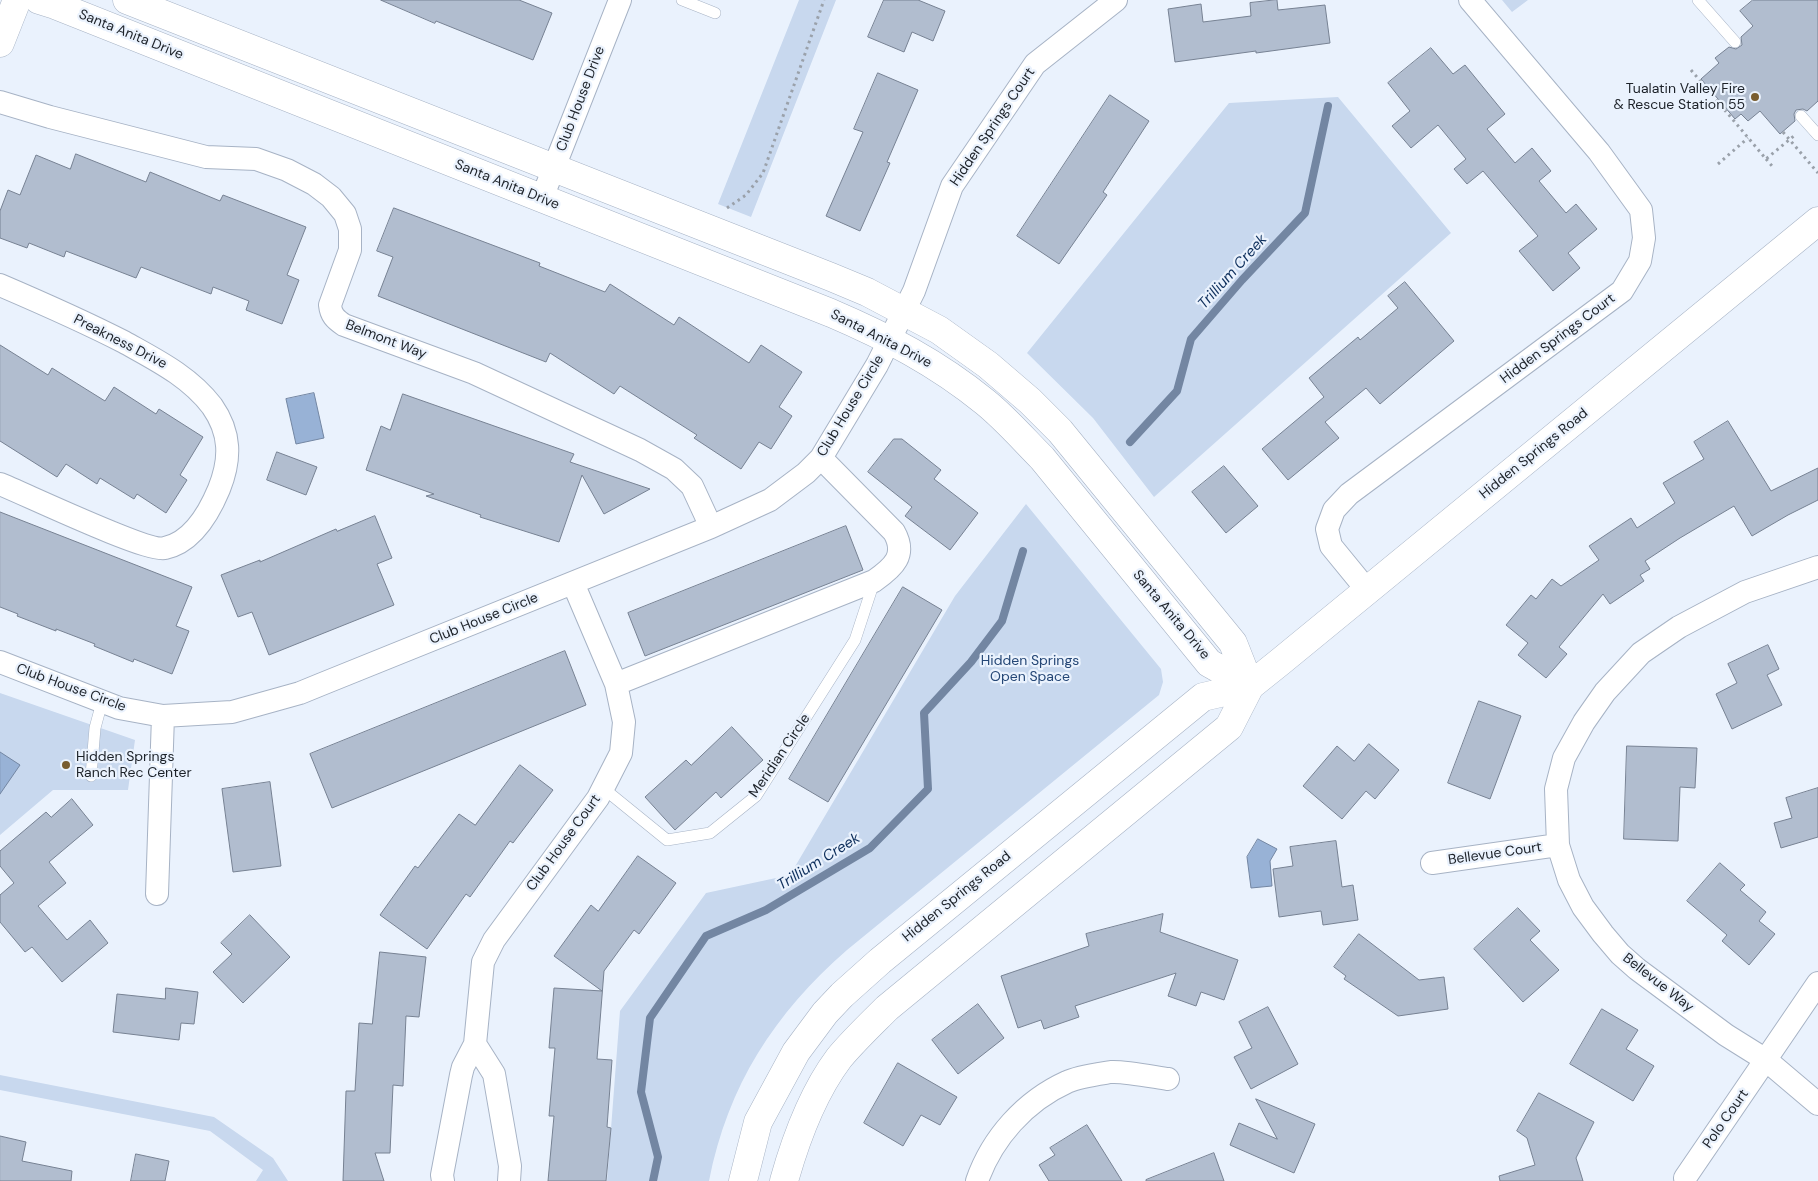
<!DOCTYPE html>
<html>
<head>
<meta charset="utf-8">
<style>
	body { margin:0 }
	canvas { display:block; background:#eaf2fd }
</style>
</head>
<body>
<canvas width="1818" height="1181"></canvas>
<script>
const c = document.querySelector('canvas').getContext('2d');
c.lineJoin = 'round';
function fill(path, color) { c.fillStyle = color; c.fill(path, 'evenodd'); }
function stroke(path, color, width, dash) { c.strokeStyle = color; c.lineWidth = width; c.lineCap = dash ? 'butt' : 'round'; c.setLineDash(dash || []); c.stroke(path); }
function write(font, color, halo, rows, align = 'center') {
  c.font = font + ' "DM Sans",sans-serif'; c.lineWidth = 4.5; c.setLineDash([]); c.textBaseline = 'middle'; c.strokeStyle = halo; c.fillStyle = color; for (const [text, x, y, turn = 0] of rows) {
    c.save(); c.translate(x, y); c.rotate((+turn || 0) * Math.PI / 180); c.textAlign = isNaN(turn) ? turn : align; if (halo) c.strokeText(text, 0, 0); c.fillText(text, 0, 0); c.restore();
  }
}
fill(new Path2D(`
	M799 0H836L751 217 718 204Z
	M1502 0H1528L1512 12Z
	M1338 97 1451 233 1154 497 1093 418 1027 353 1229 103Z
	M1026 504 1161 669 1163 682 1159 695 847 950C774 1014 728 1085 709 1181H607L620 1011 706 893 790 875 955 596Z
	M0 693 135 740 128 790H53L0 835Z
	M0 1075 214 1117 273 1158 288 1181H256L263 1170 210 1131 0 1090Z`), '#c8d8ee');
const water = new Path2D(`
	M314 393 324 438 296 444 286 399Z
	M0 752 20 765 0 794Z
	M1258 839 1277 849 1270 861 1272 886 1251 888 1247 857Z`);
fill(water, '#98b2d6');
stroke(water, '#7386a2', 1);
stroke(new Path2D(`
	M1130 442 1177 391 1191 339 1242 280 1305 213 1328 106
	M653 1181 658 1157 641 1092 650 1018 706 936 766 910 870 848 928 789 924 713 971 662 1002 621 1023 551`), '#7386a2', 8);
const building = new Path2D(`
	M381 0H519L552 13 533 60 436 21 435 23Z
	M884 0H918L945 11 933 41 912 32 904 52 868 37Z
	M1277 0 1278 10 1325 5 1330 43 1256 53V51L1175 62 1168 9 1201 4 1203 22 1251 16 1250 3Z
	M1753 0H1818V101L1807 111 1803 109 1796 110 1794 114 1795 121 1780 134 1760 111 1748 121 1741 114 1735 119 1701 79 1719 63 1715 58 1729 47 1736 49 1742 45 1741 37 1753 26 1740 11Z
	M1431 48 1453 74 1465 65 1505 114 1487 129 1515 163 1532 148 1551 171 1539 181 1566 213 1576 204 1597 229 1568 253 1580 268 1553 291 1519 251 1538 236 1483 171 1467 184 1454 169 1466 159 1438 125 1411 148 1392 126 1410 111 1388 83Z
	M878 73 918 90 887 162 890 163 860 231 826 216 863 132 854 129Z
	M1110 95 1149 121 1103 192 1107 195 1059 264 1017 236Z
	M76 154 146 182 150 172 220 201 223 195 306 227 287 275 299 280 282 324 246 310 249 301 213 287 211 294 141 267 136 278 66 251 64 257 29 243 27 248 0 238V211L8 190 20 195 36 155 70 169Z
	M394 208 540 263 539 266 605 292 610 284 674 325 679 317 749 363 761 345 802 372 779 407 792 416 771 449 759 442 741 469 694 438 697 435 620 386 614 394 550 353 546 362 378 296 393 257 377 251Z
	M1405 282 1454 341 1380 404 1366 388 1325 422 1339 438 1288 480 1262 449 1324 397 1309 378 1358 337 1360 340 1398 308 1388 296Z
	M0 345 48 375 52 368 105 401 114 387 156 414 159 409 203 437 180 475 187 480 166 513 137 494 134 499 100 478 97 484 66 464 57 477 0 441Z
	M403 394 574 454 570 462 650 489 604 514 582 475 559 542 480 517 481 515 426 496 434 494 366 470 381 426 390 430Z
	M1728 421 1771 491 1818 468V500L1788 515 1752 536 1734 506 1680 538 1645 561 1650 569 1640 575 1644 581 1610 604 1603 594 1559 647 1567 654 1546 678 1518 655 1528 643 1506 625 1531 595 1536 599 1552 579 1561 586 1599 560 1589 546 1631 518 1637 528 1675 503 1663 483 1704 459 1694 442Z
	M894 439H902L941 470 934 479 978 513 950 550 905 516 912 507 868 472Z
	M277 452 317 467 306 495 267 480Z
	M1224 466 1258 506 1226 533 1192 492Z
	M0 512 192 587 176 626 189 631 172 674 134 659 133 662 94 646 95 644 56 629V631L17 616 18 614 0 607Z
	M375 516 392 558 377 564 394 605 269 655 252 612 238 617 221 575 260 560V562L336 529 337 531Z
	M846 526 863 570 645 656 628 613Z
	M903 587 942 610 828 802 789 779Z
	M1768 645 1779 669 1767 675 1782 705 1732 729 1716 694 1737 683 1728 664Z
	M565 651 586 705 332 808 310 754Z
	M1479 701 1521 716 1490 799 1448 783Z
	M732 727 763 760 721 798 716 792 675 830 645 797 686 760 691 765Z
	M1369 744 1399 770 1375 799 1366 791 1342 819 1303 786 1337 746 1354 761Z
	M1627 746 1697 748 1695 788 1680 787 1678 841 1624 839Z
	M520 765 553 790 513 843 510 841 470 897 466 894 427 949 380 915 415 866 418 868 459 814 475 825Z
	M270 782 281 866 233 872 222 789Z
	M1818 788V837L1781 848 1774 823 1792 818 1786 798Z
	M72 799 93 825 49 862 66 883 38 906 67 940 90 920 108 943 62 982 32 947 25 952 0 922V895L14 883 0 866V851L46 812 51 817Z
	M1336 841 1342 887 1353 885 1358 920 1323 925 1321 911 1279 917 1273 869 1293 866 1290 847Z
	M638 856 676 883 639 934 634 930 604 971 597 1059 612 1060 607 1127 611 1128 606 1181H548L554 1116H549L555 1048H549L554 988 602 991 554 956 591 905 598 911Z
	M1720 863 1745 885 1740 890 1766 912 1759 921 1775 934 1749 965 1722 941 1727 935 1687 901Z
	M1518 908 1540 931 1530 940 1559 970 1523 1002 1474 949Z
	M1163 914 1160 932 1238 960 1224 1000 1201 992 1196 1006 1168 996 1176 973 1075 1006 1079 1017 1044 1029 1041 1020 1018 1028 1001 976 1089 946 1086 934Z
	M250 915 290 957 243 1003 213 972 232 954 221 943Z
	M1359 934 1419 980 1444 977 1448 1009 1398 1016 1344 979 1346 976 1334 967Z
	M380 952 426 957 419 1017 406 1016 403 1086 393 1085 390 1153H375L384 1181H343L346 1091H355L359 1023 372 1024Z
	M166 988 198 992 194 1024 181 1023 179 1040 113 1032 117 994 165 999Z
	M978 1004 1004 1038 958 1074 932 1040Z
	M1268 1007 1298 1064 1251 1089 1234 1057 1252 1048 1239 1022Z
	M1602 1009 1638 1030 1626 1049 1654 1066 1633 1101 1570 1064Z
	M898 1063 957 1097 940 1125 921 1115 903 1146 864 1123Z
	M1539 1093 1594 1122 1576 1158 1583 1181H1500L1499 1176 1535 1165 1527 1138 1517 1131Z
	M1256 1099 1315 1124 1294 1173 1230 1145 1239 1123 1277 1139Z
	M1087 1125 1122 1181H1049L1039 1165 1055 1155 1050 1148Z
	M0 1136 26 1142 22 1161 72 1171 71 1181H0Z
	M1214 1153 1224 1181H1146V1180Z
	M136 1154 169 1161 165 1181H131Z`);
fill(building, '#b1bdcf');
stroke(building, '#778293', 1);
const service = new Path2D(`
	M682 0 715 13
	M1698 0 1735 42
	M1801 116 1818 135
	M91 776 95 728 102 702
	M603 788 667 840 710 833 756 796 855 640 874 582`);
const minor = new Path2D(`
	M0 102 50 117 206 157 256 159 287 170 314 184 331 197 345 214 350 229V250L330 305C331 315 335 319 344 325L474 373 640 450 674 469 692 486 711 527
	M542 198 620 0
	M0 285C42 303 83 321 124 342 156 360 189 376 212 406 231 433 231 459 219 489 209 513 193 542 165 548 148 553 25 494 0 484
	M1818 567 1745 592 1679 627 1641 653 1605 692 1584 722 1564 758 1556 789 1558 845 1569 880 1583 907 1603 934 1620 954 1637 969 1726 1035 1766 1060 1818 1104
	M1367 590 1331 546 1327 529 1334 510 1349 494 1622 291 1640 261 1644 238 1641 210 1599 152 1470 0
	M0 662 119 708 163 716 232 712 300 693 322 684 711 527 770 500 806 473 821 458 877 365 914 291 952 186 1035 64 1116 0
	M616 684 874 581C894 567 907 555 894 532L821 458
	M1432 863 1558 845
	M157 894 163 716
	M475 1044 483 962 494 940 598 798 621 753 624 722 616 684 573 583
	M1685 1178 1818 983
	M443 1181 442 1175 461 1075 463 1067 475 1044 494 1074 510 1166 509 1181
	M977 1181C992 1138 1025 1101 1067 1082 1077 1077 1099 1074 1111 1072 1124 1071 1154 1077 1168 1079`);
const tertiary = new Path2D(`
	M0 43 17 0`);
const secondary = new Path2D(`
	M39 0 55 5 831 313C887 337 937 363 985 402 1006 419 1024 440 1042 458L1209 663 1250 686
	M127 0 831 277 867 292 939 330 988 365 1030 401 1060 431 1233 643 1250 686
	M743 1181 758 1122 796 1052 825 1013 842 995 880 961 1203 697 1250 686 1280 662 1818 221
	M784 1181C796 1138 812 1094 839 1058 854 1040 871 1024 887 1008L1229 727 1250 686`);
stroke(service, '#a7b3c5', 12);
stroke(minor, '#a7b3c5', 24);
stroke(tertiary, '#a7b3c5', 29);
stroke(secondary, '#a7b3c5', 29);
stroke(new Path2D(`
	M1691 70 1766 159 1795 135
	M1783 132 1818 173
	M1766 159 1772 166
	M1718 164 1748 138
	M727 208 746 195 763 173 824 0`), '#9aa1aa', 3, [2.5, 4]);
stroke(service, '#fff', 11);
stroke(minor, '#fff', 22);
stroke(tertiary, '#fff', 28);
stroke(secondary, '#fff', 28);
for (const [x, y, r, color] of [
	[1755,97,5,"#785c2f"],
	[66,765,5,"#785c2f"]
]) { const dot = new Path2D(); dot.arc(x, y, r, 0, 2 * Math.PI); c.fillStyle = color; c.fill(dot); stroke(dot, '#eaf2fd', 2); }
write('14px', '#1c2128', '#eaf2fd', [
	["Santa Anita Drive",131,35,22],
	["Club House Drive",581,99,-69],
	["Hidden Springs Court",993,127,-56],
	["Santa Anita Drive",507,185,22],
	["Santa Anita Drive",881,339,27],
	["Hidden Springs Court",1558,339,-37],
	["Belmont Way",386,340,21],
	["Preakness Drive",120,342,27],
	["Club House Circle",851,406,-59],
	["Hidden Springs Road",1534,454,-39],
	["Santa Anita Drive",1171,615,50],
	["Club House Circle",484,619,-22],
	["Club House Circle",71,688,20],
	["Meridian Circle",780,756,-56],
	["Club House Court",564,843,-54],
	["Bellevue Court",1495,854,-8],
	["Hidden Springs Road",957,897,-39],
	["Bellevue Way",1658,983,38],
	["Polo Court",1726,1119,-55]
]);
write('14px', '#1c2128', '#eaf2fd', [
	["Tualatin Valley Fire",1745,89],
	["& Rescue Station 55",1745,105],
	["Hidden Springs",76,757,"left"],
	["Ranch Rec Center",76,773,"left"]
], 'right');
write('14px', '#254776', '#eaf2fd', [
	["Hidden Springs",1030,661],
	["Open Space",1030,677]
]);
write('italic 15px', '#0e2f5c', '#eaf2fd', [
	["Trillium Creek",1233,272,-48],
	["Trillium Creek",819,862,-32]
]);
</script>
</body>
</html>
